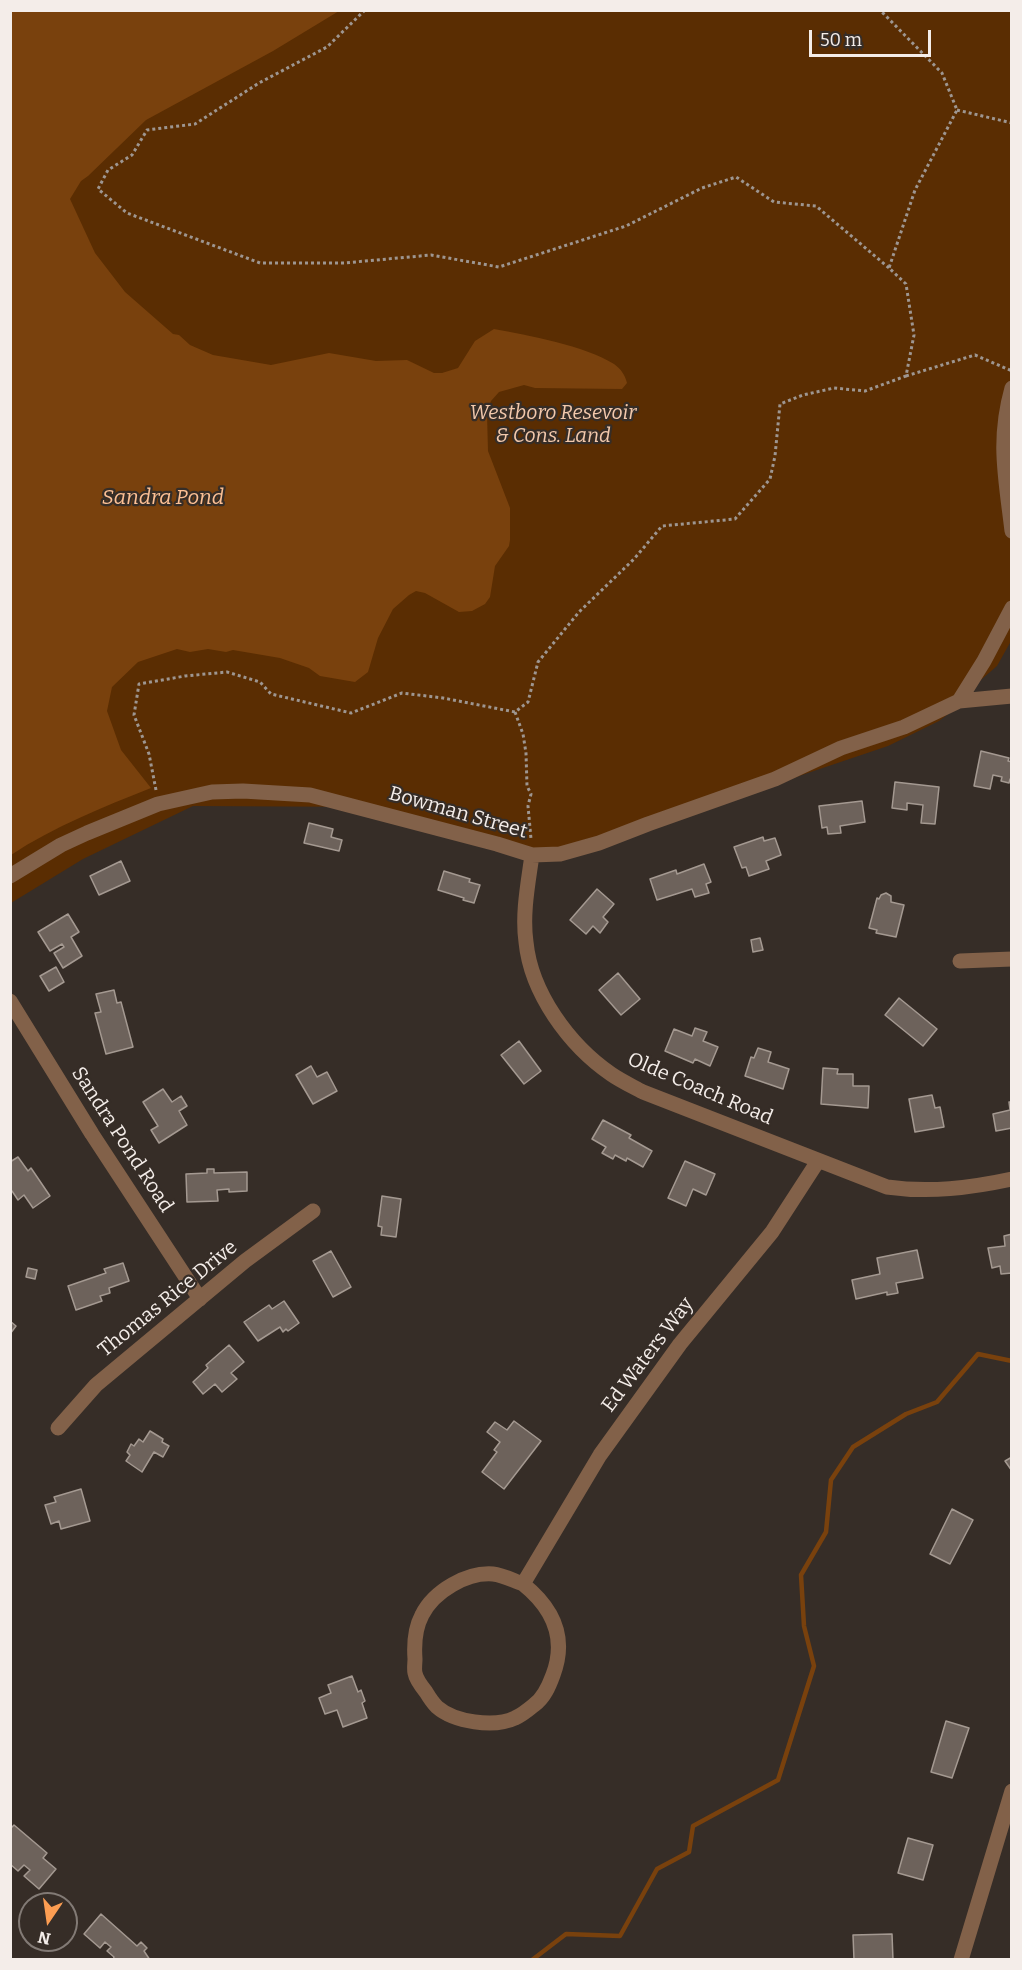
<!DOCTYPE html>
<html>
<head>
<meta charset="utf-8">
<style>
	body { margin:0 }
	#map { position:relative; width:1022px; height:1970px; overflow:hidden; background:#362d27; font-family:Bitter,serif }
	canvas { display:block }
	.frame { position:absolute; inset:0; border:12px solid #f4ede9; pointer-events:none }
	.north { position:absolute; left:18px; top:1892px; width:60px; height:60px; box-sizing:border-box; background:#362d27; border:2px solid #827a75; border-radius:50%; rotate:193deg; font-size:16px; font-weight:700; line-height:24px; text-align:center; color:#f4ede9 }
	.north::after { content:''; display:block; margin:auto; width:21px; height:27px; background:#fc9d52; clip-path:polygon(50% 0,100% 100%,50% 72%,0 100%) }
	.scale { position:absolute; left:809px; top:30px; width:122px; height:27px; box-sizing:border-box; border:3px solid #f4ede9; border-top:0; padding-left:8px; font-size:18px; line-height:21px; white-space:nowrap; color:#f4ede9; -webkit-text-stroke:4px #362d27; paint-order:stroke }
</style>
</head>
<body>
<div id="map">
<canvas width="1022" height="1970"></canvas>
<div class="frame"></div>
<div class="north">N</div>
<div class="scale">50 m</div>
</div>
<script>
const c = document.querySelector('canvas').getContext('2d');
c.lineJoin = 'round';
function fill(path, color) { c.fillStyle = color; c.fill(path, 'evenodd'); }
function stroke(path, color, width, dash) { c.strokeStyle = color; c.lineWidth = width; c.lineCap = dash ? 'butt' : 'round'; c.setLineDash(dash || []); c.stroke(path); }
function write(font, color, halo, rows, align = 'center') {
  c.font = font + ' Bitter,serif'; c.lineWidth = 4.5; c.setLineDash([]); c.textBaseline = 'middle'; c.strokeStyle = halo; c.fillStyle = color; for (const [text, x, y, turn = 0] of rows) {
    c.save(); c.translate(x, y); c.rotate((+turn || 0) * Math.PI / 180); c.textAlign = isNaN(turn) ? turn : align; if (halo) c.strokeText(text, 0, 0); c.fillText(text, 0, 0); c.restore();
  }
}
fill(new Path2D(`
	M11 11H1011V641L997 666 975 685 965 701 939 721 888 746 802 775 656 828 557 856 378 807 193 806 83 859 11 903Z`), '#5a2d02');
fill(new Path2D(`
	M11 10 339 11 273 51 146 120 88 176 81 181 70 199 95 253 125 292 173 334 179 335 190 345 213 355 271 365 329 353 376 361 407 360 434 373H442L458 368 475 341 494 329C528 335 585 346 614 364 621 369 625 375 627 383L622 389 535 388 524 385 499 392 491 401 487 413 488 451 510 508V540L509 546 495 566 490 597 485 604 472 611 459 612 425 593 416 591 409 595 393 609 378 638 368 672 355 682 320 676 309 668 280 658 233 650 226 652 208 649 190 652 177 649 138 662 112 687 107 711 121 750 151 788C103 807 53 827 11 855Z`), '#79410d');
stroke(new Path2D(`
	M532 1960 566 1934 620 1936 657 1869 689 1852 693 1826 778 1780 814 1666 804 1626 801 1575 826 1532 831 1480 853 1447 906 1414 937 1402 978 1354 1012 1361`), '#79410d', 4.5);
const building = new Path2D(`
	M981 751 1009 758 1008 761 1012 762V780L1010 779 1009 783 1001 781 1002 777 993 775 990 789 974 786Z
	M895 782 939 787 935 824 921 823 923 805 907 803V810L892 808Z
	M862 801 865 822 840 826 841 833 828 834 827 827 822 828 819 806Z
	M309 823 333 829 331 837 342 840 339 851 304 843Z
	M763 837 764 841 775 838 781 855 766 861 769 869 749 876 746 867 742 868 734 847Z
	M121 861 130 881 99 895 90 876Z
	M704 864 711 882 706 884 709 893 695 897 692 889 657 900 650 879 676 870 677 874Z
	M444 871 470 879 469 882 480 885 474 903 463 900 464 898 438 890Z
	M597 889 614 904 603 917 608 922 600 933 593 926 586 934 570 920Z
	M886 893 891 896V902L904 905 896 937 876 933 877 930 869 928 877 898 879 899 881 895Z
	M68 914 79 932 71 937 82 956 63 968 54 953 64 947 62 944 50 951 38 932Z
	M760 938 763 950 753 952 751 940Z
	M56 967 64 982 49 991 40 976Z
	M618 973 640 999 621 1015 599 990Z
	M114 990 117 1003 121 1002 133 1047 106 1054 95 1013 101 1012 96 994Z
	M899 998 937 1029 923 1046 885 1015Z
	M695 1028 707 1032 703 1041 718 1047 710 1066 695 1059 693 1063 665 1051 674 1029 692 1036Z
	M519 1041 541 1071 524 1084 501 1055Z
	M758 1048 771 1052 768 1062 789 1069 783 1089 745 1076 751 1057 754 1058Z
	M311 1066 317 1077 327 1072 337 1091 313 1104 296 1075Z
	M823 1068 838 1069 837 1074H853V1086H869L868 1108 821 1104Z
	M163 1089 172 1102 181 1096 187 1106 179 1111 187 1125 159 1143 151 1130 158 1126 143 1102Z
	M932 1095 935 1108 940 1107 944 1127 915 1132 909 1099Z
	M1009 1102H1012V1128L996 1131 993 1114 1010 1110Z
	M603 1120 631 1135 629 1138 652 1151 643 1167 627 1158 626 1161 615 1155 613 1159 602 1153 606 1147 592 1139Z
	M18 1157 28 1171 31 1168 50 1196 33 1208 24 1195 18 1200 12 1191 10 1192V1162Z
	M685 1161 715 1174 706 1195 693 1189 686 1206 668 1198Z
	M207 1169H214V1173L247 1172V1191L229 1192V1189L217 1190 218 1201 187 1202 186 1174 207 1173Z
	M382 1196 401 1199 396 1237 381 1235 382 1227 378 1226Z
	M1012 1234V1273L1001 1274 1000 1266 992 1268 988 1248 1005 1246 1004 1236Z
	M917 1250 923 1278 896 1283 898 1293 887 1295V1292L856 1299 852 1280 880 1274 877 1258Z
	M331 1251 351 1287 333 1297 313 1261Z
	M123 1263 129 1281 109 1288 110 1293 100 1296 102 1301 76 1310 68 1286 106 1273 104 1269Z
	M28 1268 37 1270 35 1279 26 1277Z
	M284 1301 299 1323 288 1331 286 1329 283 1332 280 1327 258 1341 244 1322 269 1305 272 1309Z
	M10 1321 16 1326 10 1334Z
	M229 1345 244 1362 231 1373 237 1379 222 1392 215 1384 203 1394 193 1382 208 1368 206 1365Z
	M514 1421 541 1441 504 1489 482 1472 497 1452 494 1450 500 1442 487 1432 495 1422 507 1430Z
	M150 1431 163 1439 162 1442 169 1446 163 1457 154 1452 142 1472 126 1461 130 1455 127 1452 131 1444 134 1446 139 1439 143 1442Z
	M1012 1457V1471L1005 1461Z
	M81 1489 90 1521 61 1529 59 1521 51 1524 45 1505 56 1502 54 1497Z
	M952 1509 973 1520 950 1564 930 1554Z
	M352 1676 358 1692 361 1690 365 1701 362 1703 367 1718 343 1727 337 1710 325 1714 319 1698 331 1693 328 1685Z
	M946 1721 969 1728 952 1778 931 1772Z
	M14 1825 47 1853 43 1858 56 1869 39 1889 24 1876 30 1870 24 1865 18 1871 10 1864V1829Z
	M908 1838 933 1845 923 1880 898 1873Z
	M101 1914 137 1946 141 1942 147 1948 144 1951 150 1960H113L114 1957 107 1951 111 1947 105 1942 100 1948 84 1934Z
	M892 1934 893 1960H854L853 1935Z`);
fill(building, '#6d625b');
stroke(building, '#a49991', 1.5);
stroke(new Path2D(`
	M365 10 327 47 259 83 195 124 147 130 132 155 108 170 98 189 127 213 260 263H344L431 255 499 267 626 226 702 188 736 177 774 202 816 206 889 268
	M957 110 1012 123
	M906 376 975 355 1012 371
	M515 712 523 734 526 753 527 786 531 794 528 806 531 839
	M156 790 149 754 134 715 139 684 185 676 227 672 260 682 271 694 351 713 402 693 443 698 515 712 528 702 538 662 579 612 634 559 662 526 735 519 770 479 775 456 780 404 803 395 834 388 865 391 906 376 914 335 906 284 889 268 915 190 957 110 942 73 880 10`), '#9e9691', 3, [3, 3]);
stroke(new Path2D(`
	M1012 388C997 441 1006 479 1012 531
	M959 701 1012 696
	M532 855C528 884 522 914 526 942 531 993 569 1045 611 1074 621 1081 632 1086 643 1092L887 1187C930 1193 970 1188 1012 1179
	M10 876 61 845 87 833 158 804 212 792 243 791 310 795 497 844 532 855 560 854 599 843 648 824 775 779 841 748 904 727 959 701 984 661 1012 608
	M960 961 1012 959
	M10 1001 92 1134 200 1299
	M58 1428 96 1385 245 1261 313 1211
	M523 1584C553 1608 567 1638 553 1675 549 1686 544 1698 534 1705 528 1710 522 1715 515 1718 494 1728 454 1722 437 1707 433 1703 429 1697 426 1692 422 1687 416 1679 415 1673 414 1669 415 1663 415 1659 414 1645 415 1628 422 1615 434 1591 467 1572 493 1574 503 1575 514 1581 523 1584L600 1455 680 1344 772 1232 818 1161
	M961 1960 1012 1791`), '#826149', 15);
write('italic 20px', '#f3c9ac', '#362d27', [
	["Westboro Resevoir",553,413],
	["& Cons. Land",553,436]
]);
write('20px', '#f4ede9', '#362d27', [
	["Bowman Street",458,813,16],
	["Olde Coach Road",700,1089,23],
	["Sandra Pond Road",122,1140,57],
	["Thomas Rice Drive",168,1299,-39],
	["Ed Waters Way",648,1355,-53]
]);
write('italic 21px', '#fdc094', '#362d27', [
	["Sandra Pond",163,498]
]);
</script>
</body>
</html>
